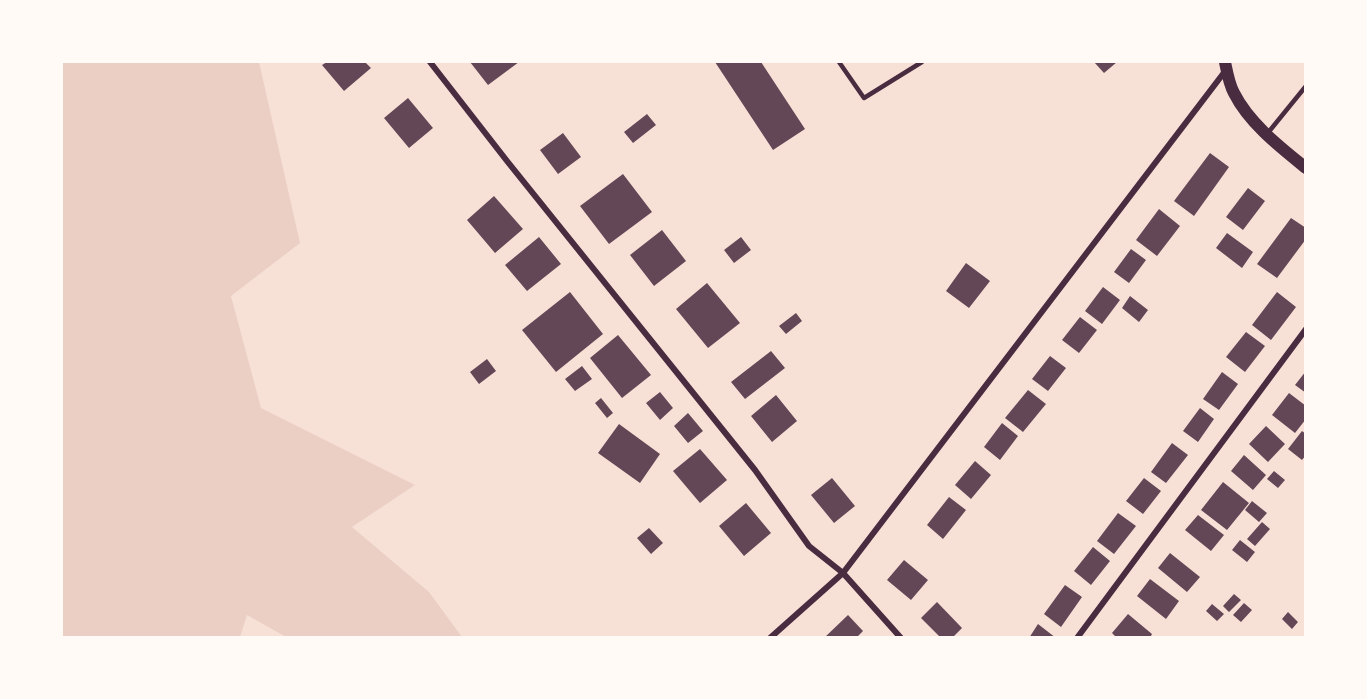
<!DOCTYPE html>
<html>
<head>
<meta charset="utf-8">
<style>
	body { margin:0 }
	#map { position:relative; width:1367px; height:699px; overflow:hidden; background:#f7e1d7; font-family:"Sofia Sans Condensed",sans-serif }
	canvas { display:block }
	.frame { position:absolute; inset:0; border:63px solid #fffaf5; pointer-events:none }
</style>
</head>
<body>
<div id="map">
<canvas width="1367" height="699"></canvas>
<div class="frame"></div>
</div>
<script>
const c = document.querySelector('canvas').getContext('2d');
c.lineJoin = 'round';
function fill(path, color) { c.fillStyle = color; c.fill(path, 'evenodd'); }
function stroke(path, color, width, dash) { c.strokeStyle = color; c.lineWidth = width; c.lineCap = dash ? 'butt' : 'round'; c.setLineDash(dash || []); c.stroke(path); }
fill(new Path2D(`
	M62 62H259L300 243 231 296 261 408 415 485 352 527 429 592 462 637H286L247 615 240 637H62Z`), '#ebcfc5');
fill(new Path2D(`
	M327 62H365L371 68 344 91 322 65Z
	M470 62H519L488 85Z
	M715 62H761L805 129 773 150Z
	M1094 62H1117L1104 73Z
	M408 98 433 128 409 148 384 118Z
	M647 114 656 125 633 143 624 132Z
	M563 133 581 157 558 174 540 150Z
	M1210 153 1229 167 1194 216 1174 201Z
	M623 174 652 212 609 244 580 206Z
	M1248 188 1265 201 1243 230 1226 217Z
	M494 196 523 229 495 253 467 220Z
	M1159 209 1180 226 1157 256 1136 240Z
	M1291 218 1306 228V239L1277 278 1257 264Z
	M662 230 686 261 654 286 630 255Z
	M1227 233 1253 252 1242 268 1216 248Z
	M539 237 561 264 527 291 505 265Z
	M741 237 751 250 734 263 724 250Z
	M1131 249 1146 260 1129 283 1114 272Z
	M966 263 990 281 969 308 946 291Z
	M707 283 740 323 708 348 676 309Z
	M1103 287 1120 300 1102 324 1085 311Z
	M570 292 603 334 556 372 522 330Z
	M1277 292 1296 307 1271 340 1252 325Z
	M1130 296 1148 310 1139 322 1122 308Z
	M796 313 802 321 786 334 779 326Z
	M1080 317 1097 330 1079 353 1062 340Z
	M1246 332 1265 346 1245 372 1226 357Z
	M618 335 651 375 622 398 590 358Z
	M771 351 785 368 745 399 731 382Z
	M1050 356 1066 368 1048 391 1032 379Z
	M487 359 496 371 479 384 470 372Z
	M582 366 592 379 575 391 565 379Z
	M1306 371V393L1295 385Z
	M1222 372 1238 384 1219 410 1203 399Z
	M1028 390 1046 404 1023 432 1005 418Z
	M660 392 673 408 660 420 646 403Z
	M1289 393 1306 406V419L1295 433 1272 415Z
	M776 395 797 421 772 442 751 416Z
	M601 398 613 413 607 418 595 403Z
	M1200 408 1214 419 1198 442 1183 431Z
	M688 413 703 431 688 443 674 426Z
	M1002 423 1018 436 1000 460 984 447Z
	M619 424 660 454 640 483 598 453Z
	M1266 426 1285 444 1268 462 1249 444Z
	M1302 431 1306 434V455L1302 460 1288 449Z
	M1172 443 1188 455 1166 483 1151 472Z
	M700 449 727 480 700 503 673 471Z
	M1244 455 1266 475 1253 490 1231 471Z
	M975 461 991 475 971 499 955 485Z
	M1274 471 1285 480 1278 488 1267 479Z
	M832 478 855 506 834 523 811 495Z
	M1144 478 1161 491 1143 514 1126 501Z
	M1223 482 1249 503 1227 530 1201 510Z
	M949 497 966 510 943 539 927 525Z
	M1252 501 1267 513 1259 522 1245 510Z
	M746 503 771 533 744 556 719 526Z
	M1118 513 1136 526 1114 554 1097 541Z
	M1198 515 1224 535 1211 551 1185 530Z
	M1262 522 1270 529 1255 546 1247 539Z
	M649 528 663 543 651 554 637 538Z
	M1240 540 1255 552 1247 562 1232 550Z
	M1093 547 1110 561 1091 585 1074 571Z
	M1170 553 1200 577 1187 592 1158 568Z
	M904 560 928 580 911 600 887 580Z
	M1150 579 1179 601 1166 619 1137 596Z
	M1065 585 1082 597 1061 627 1044 614Z
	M1234 594 1241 600 1229 612 1223 606Z
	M937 602 962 628 952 638H941L921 618Z
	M1244 603 1252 610 1241 622 1233 615Z
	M1212 604 1224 614 1217 621 1206 611Z
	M1288 612 1298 622 1292 629 1282 619Z
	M1128 614 1152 634 1150 638H1117L1112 633Z
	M848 615 863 631 856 638H824Z
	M1038 624 1056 638H1029Z`), '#644757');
stroke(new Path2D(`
	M839 62 864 98 922 62
	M1267 134 1306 86`), '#4a2c40', 4.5);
stroke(new Path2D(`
	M430 62 507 161 755 470 809 546 843 573 901 638
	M770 638 843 573 1226 70
	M1077 638 1306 329`), '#4a2c40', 6);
stroke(new Path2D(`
	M1225 62C1227 72 1229 84 1234 93 1249 123 1280 147 1306 168`), '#4a2c40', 12);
</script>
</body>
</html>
